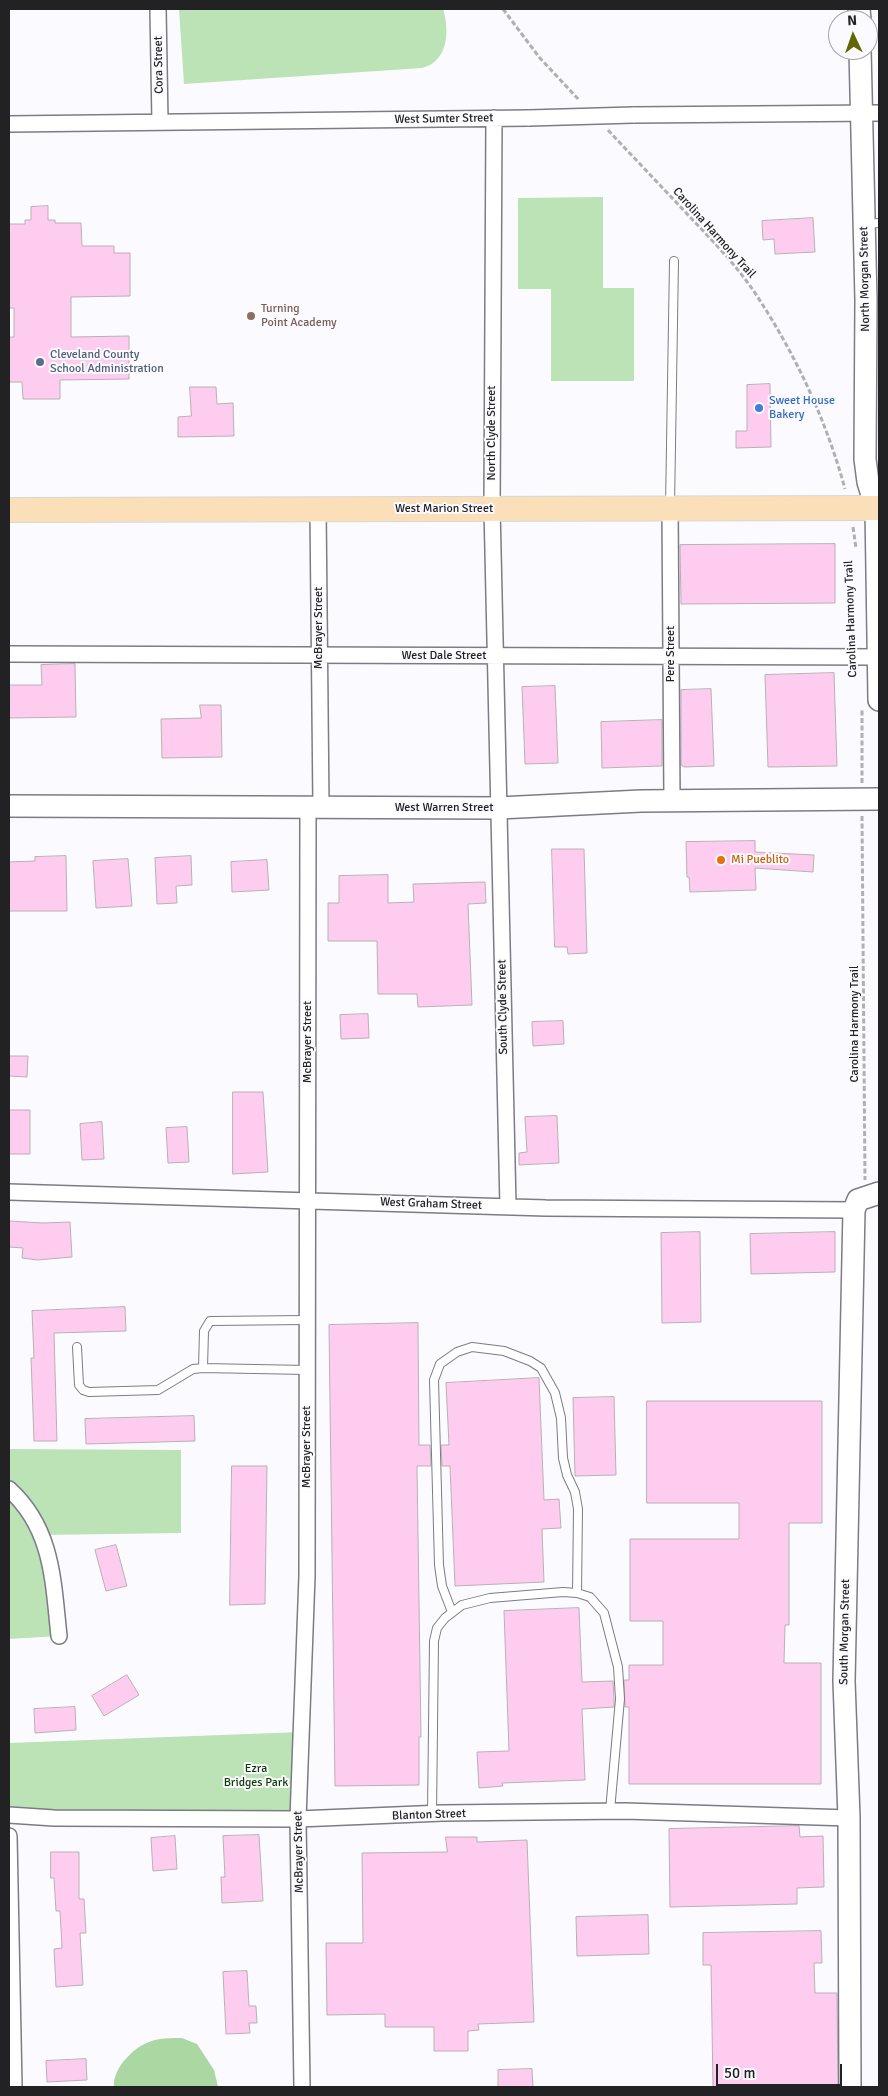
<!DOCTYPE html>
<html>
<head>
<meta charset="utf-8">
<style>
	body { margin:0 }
	#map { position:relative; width:888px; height:2096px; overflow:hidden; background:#fbfbff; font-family:Signika,sans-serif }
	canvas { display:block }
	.frame { position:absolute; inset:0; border:10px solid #222225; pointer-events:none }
	.north { position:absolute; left:828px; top:10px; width:50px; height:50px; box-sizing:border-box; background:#fbfbff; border:1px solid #a4a4a8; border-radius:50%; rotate:357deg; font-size:14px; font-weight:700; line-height:20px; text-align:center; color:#222225 }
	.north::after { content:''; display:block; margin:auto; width:18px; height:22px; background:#626704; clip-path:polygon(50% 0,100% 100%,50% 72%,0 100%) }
	.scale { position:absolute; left:716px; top:2064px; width:126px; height:22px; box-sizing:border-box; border:2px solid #222225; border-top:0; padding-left:6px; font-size:15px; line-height:18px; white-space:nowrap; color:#222225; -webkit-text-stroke:4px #fbfbff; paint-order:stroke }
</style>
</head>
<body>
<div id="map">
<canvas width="888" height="2096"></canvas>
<div class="frame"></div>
<div class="north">N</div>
<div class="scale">50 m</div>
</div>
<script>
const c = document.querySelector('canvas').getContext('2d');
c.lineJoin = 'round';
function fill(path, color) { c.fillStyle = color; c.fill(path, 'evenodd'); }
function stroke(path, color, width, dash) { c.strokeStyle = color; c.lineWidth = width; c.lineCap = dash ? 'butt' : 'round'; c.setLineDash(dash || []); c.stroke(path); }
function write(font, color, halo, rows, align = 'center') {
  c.font = font + ' Signika,sans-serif'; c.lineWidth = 4; c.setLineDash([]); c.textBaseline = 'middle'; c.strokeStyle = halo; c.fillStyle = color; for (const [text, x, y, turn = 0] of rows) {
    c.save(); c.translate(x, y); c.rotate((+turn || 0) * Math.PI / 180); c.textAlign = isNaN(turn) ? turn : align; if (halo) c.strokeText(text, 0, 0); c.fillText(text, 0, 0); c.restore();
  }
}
fill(new Path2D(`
	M179 9H443C450 31 448 62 422 68L184 84Z
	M603 197V288H634V381H551V289H518V198Z
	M9 1449 181 1450V1533L42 1535 59 1636 9 1639Z
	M301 1732 298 1819 9 1815V1743Z`), '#bce3b5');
fill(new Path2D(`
	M182 2038 197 2044 214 2070 218 2087H114C112 2068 136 2044 155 2040 163 2038 173 2038 182 2038Z`), '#aad7a2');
const building = new Path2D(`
	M48 206V220H55V223H81L82 246H114V253H130V296L71 297V337L129 336V379L60 380V399H23L22 382H9V337H14V308H9V224H25V220H31V207Z
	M813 218 815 252 775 254 774 239 763 240 762 221Z
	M770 384 771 447 736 448V431H747V385Z
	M190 387H216L217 404 233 403 234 436 178 437V417L191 416Z
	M835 544V603L681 604 680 545Z
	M75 664 76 717 9 718V685H42L41 665Z
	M834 673 837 766 768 767 765 675Z
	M555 686 558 763 525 764 522 687Z
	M711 689 714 766 684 767 681 765V690Z
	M200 705H221L222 757 162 758 161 719 201 718Z
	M662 720V766L602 768 601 722Z
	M755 841V852L814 855 813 872 755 868 756 890 690 892 689 877H687L686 842Z
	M552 849H584L587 953 568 954 567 947H555Z
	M66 856 67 911H9V862L35 861V857Z
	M191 856 192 885 176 886 177 903 157 904 155 858Z
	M128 859 132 906 96 908 93 861Z
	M267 860 269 890 232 892 231 862Z
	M388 875V903L414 902 413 884 485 882 486 903 468 904 472 1005 418 1007 417 994H378L377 941H328V903H339V876Z
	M368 1014 369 1038 341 1039 340 1015Z
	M563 1021 564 1044 533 1046 532 1022Z
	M9 1056H28L27 1077 9 1076Z
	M233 1092H263L268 1172 233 1174Z
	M9 1110H30V1154H9Z
	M557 1116 559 1163 519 1165V1153L527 1152 525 1117Z
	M102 1122 104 1159 82 1160 80 1124Z
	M187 1127 189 1162 168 1163 166 1128Z
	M10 1221 43 1223 70 1222 72 1257 37 1260 22 1258 23 1248 9 1247Z
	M700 1232 701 1322 662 1323 661 1233Z
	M835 1232V1272L751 1274 750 1234Z
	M125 1307 126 1331 54 1333 57 1441H34L31 1358H34L32 1311Z
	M418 1323 419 1445H430L431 1466H417L421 1737H419V1785L335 1786 329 1325Z
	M539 1378 544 1500 559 1499 561 1528 542 1529 544 1582 455 1586 450 1466H442L441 1445H449L446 1383Z
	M614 1397 616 1475 575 1476 573 1398Z
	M647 1401H822V1523H789V1625H785L784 1663H821V1784H629V1707H625L624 1680H629V1665H663V1621H630V1539H739V1503H647Z
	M194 1416 195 1441 86 1444 85 1419Z
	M232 1466H267L265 1604 230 1605Z
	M116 1545 127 1586 106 1591 95 1550Z
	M579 1608 582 1682 613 1681 614 1699V1707L582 1709 585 1780 502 1783 503 1786 479 1788 477 1752 509 1751 504 1611Z
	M127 1675 139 1695 104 1716 92 1696Z
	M75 1707 76 1730 35 1733 34 1709Z
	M799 1826 800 1837 823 1836 824 1887 797 1888V1904L670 1907 669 1829Z
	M259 1835 263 1901 222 1903 221 1877H225L223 1836Z
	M175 1836 177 1869 153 1871 151 1838Z
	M446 1837H477V1842L527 1840 534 2022 478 2024 479 2030 468 2031V2051H434V2027H385V2014L327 2015 326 1943H363L362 1853 447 1852Z
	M51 1852H79V1899H84L86 1933H80L83 1985 56 1987 54 1949 62 1948 60 1911H56L54 1878H51Z
	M648 1915 649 1954 577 1956 576 1917Z
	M821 1931 822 1963H814L815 1993H837L838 2087H713L711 1965H703V1933Z
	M247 1971 249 2006H256L257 2023H249L250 2033 226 2034 223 1972Z
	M86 2059 87 2080 47 2082 46 2061Z
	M532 2069 533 2087H498V2070Z`);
fill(building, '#fdccee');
stroke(building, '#b9b0b6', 1);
const lane = new Path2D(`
	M866 224 879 223
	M670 506 674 261
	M77 1347 79 1385 83 1390 89 1392 158 1390 193 1369 203 1368
	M307 1370 203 1368 204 1331 210 1321 307 1320
	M452 1612 442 1586 439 1565 434 1380 440 1364 457 1352 472 1347 504 1351 530 1361 541 1368 555 1393 561 1418 563 1458 567 1475 575 1492 578 1509 577 1593
	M432 1814 434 1641 437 1628 445 1618 462 1605 490 1598 563 1592 577 1593 590 1597 604 1613 618 1667 620 1699 610 1811`);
const street = new Path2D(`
	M158 9 160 122
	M633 115 879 113
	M494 118 492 508 508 1206
	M9 124 529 118
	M670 508 672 801
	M318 509 321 807
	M9 654 879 657
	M9 1192 546 1208 854 1210
	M9 1489C53 1529 53 1581 59 1636
	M9 1815 54 1818 298 1819 443 1813 625 1811 849 1818
	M9 1836 14 2087
	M302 2087 298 1819 307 1576 308 807`);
const secondary = new Path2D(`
	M859 9 860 20
	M860 50 866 300 865 459 868 482 876 508 879 700
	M9 806 499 808 641 801 879 799
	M850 2087 849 1818 844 1681 854 1210 858 1200 879 1193`);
const primary = new Path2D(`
	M9 510 879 508`);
stroke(lane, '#7b7c85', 10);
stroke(street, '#7b7c85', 18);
stroke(secondary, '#7b7c85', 24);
stroke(primary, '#d7d7d8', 26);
stroke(new Path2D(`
	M503 9 539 57 579 100
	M608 130C635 159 662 187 689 216 711 239 735 264 753 290 794 351 826 419 845 489
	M853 527 856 548
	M862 783V709
	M862 816 865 1180`), '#b0b0b4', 3, [5, 2.5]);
stroke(lane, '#fff', 8);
stroke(street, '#fff', 15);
stroke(secondary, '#fff', 21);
stroke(primary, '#fbdfb8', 24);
const streetBridge = new Path2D(`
	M529 118 633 115`);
stroke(streetBridge, '#7b7c85', 18, []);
stroke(streetBridge, '#fff', 15);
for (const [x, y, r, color] of [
	[251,316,5,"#8d6e63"],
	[40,362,5,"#5c6f8a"],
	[759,408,5,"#3f7fe0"],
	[721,860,5,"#e8710a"]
]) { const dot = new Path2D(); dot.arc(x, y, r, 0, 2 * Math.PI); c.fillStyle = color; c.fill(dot); stroke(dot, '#fbfbff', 2); }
write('12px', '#222225', '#fbfbff', [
	["Cora Street",159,65,-91],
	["West Sumter Street",444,119,-1],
	["Carolina Harmony Trail",714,233,48],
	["North Morgan Street",865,279,-91],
	["North Clyde Street",492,433,-90],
	["West Marion Street",444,509],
	["Carolina Harmony Trail",851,619,-92],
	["McBrayer Street",319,628,-90],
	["Pere Street",671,654,-90],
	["West Dale Street",444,656],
	["West Warren Street",444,808],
	["South Clyde Street",503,1007,-91],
	["Carolina Harmony Trail",855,1024,-90],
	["McBrayer Street",308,1042,-90],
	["West Graham Street",431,1204,2],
	["McBrayer Street",307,1447,-90],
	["South Morgan Street",845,1632,-89],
	["Blanton Street",429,1815,-2],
	["McBrayer Street",299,1852,-91]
]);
write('12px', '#785e54', '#fbfbff', [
	["Turning",261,309],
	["Point Academy",261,323]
], 'left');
write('12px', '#4e5e75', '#fbfbff', [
	["Cleveland County",50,355],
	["School Administration",50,369]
], 'left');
write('12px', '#366cbe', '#fbfbff', [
	["Sweet House",769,401],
	["Bakery",769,415]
], 'left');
write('12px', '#c56008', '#fbfbff', [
	["Mi Pueblito",731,860]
], 'left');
write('12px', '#0d3a05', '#fbfbff', [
	["Ezra",256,1769],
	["Bridges Park",256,1783]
]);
</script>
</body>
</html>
